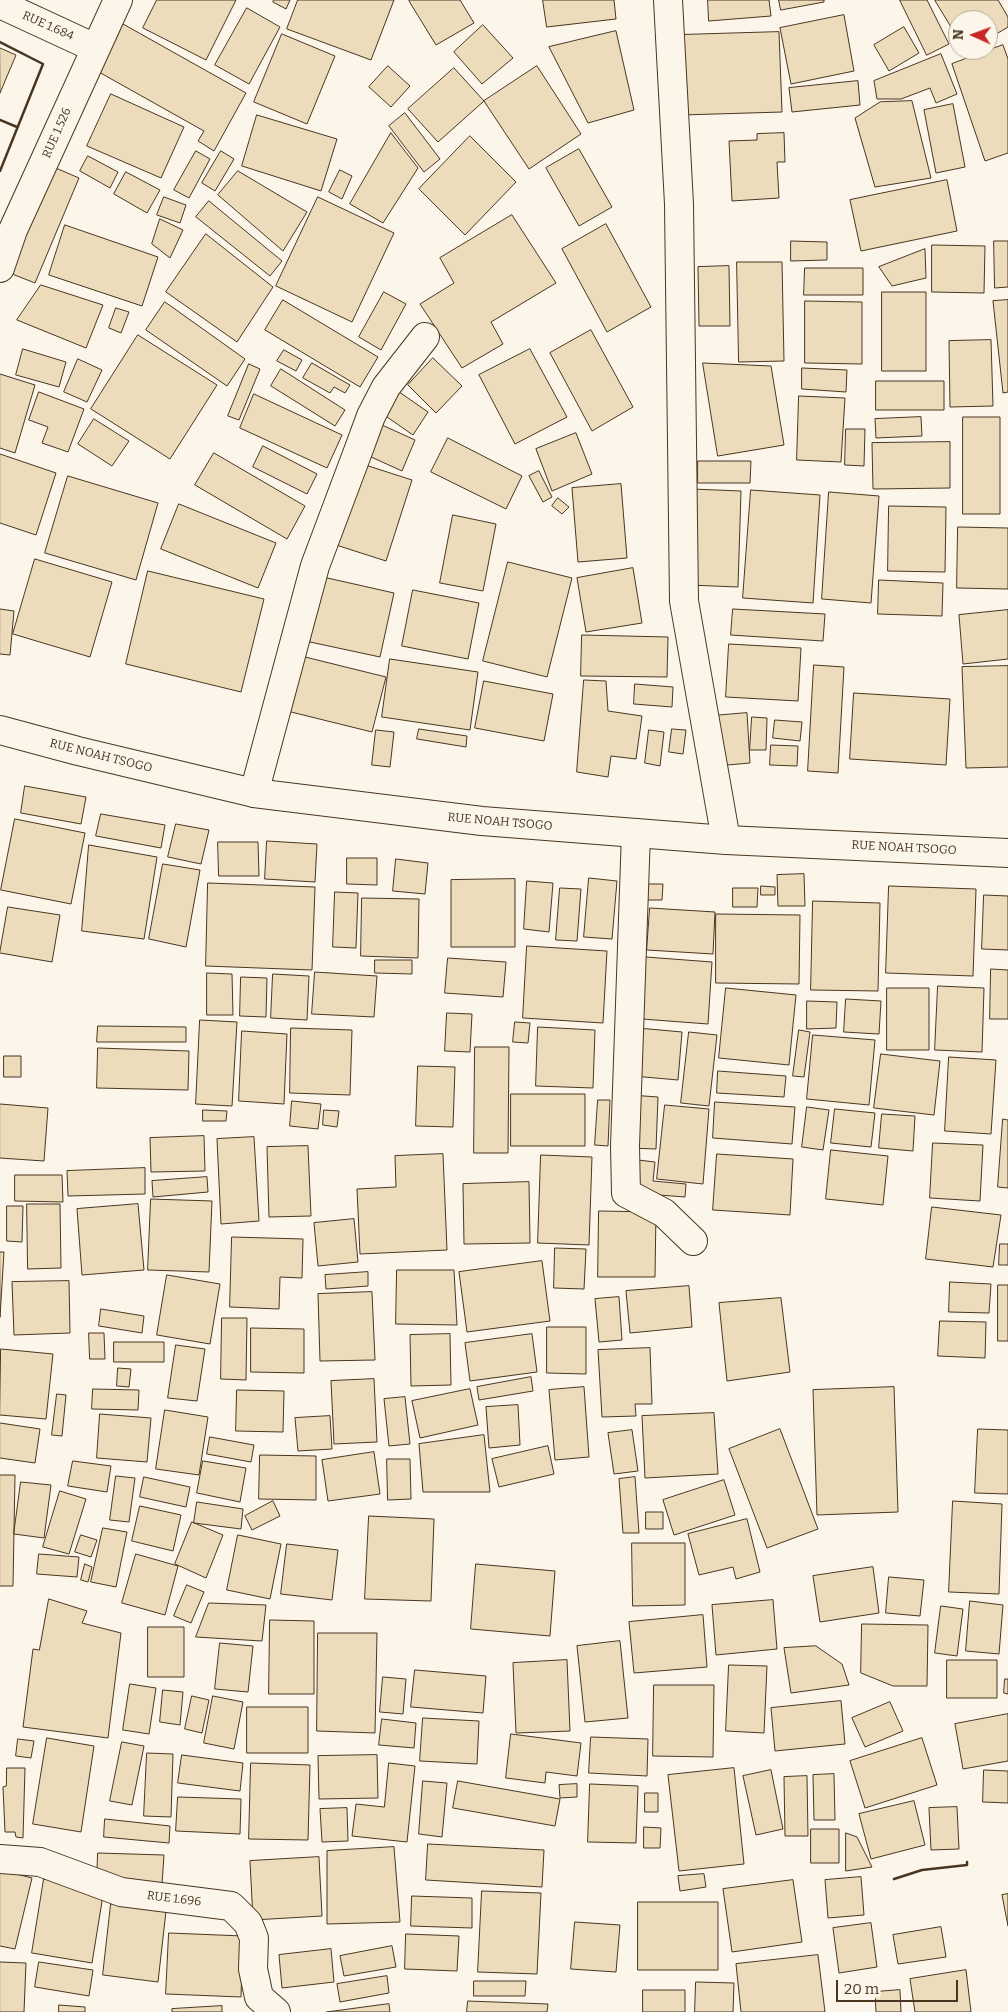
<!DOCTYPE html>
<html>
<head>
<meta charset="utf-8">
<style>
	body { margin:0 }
	#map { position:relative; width:1008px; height:2012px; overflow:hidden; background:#fbf6e9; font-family:Bitter,serif }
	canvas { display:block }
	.north { position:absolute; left:948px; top:10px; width:50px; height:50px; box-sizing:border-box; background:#fbf6e9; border:1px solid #b4a999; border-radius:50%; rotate:272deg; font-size:14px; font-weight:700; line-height:20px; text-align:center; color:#4a3520 }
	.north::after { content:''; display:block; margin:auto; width:18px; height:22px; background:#c62828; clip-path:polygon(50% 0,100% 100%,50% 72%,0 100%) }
	.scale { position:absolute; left:836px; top:1980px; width:122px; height:22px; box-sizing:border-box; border:2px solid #4a3520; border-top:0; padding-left:6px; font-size:15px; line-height:18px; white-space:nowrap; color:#4a3520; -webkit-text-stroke:4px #fbf6e9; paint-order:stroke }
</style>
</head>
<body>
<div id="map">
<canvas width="1008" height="2012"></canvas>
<div class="north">N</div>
<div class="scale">20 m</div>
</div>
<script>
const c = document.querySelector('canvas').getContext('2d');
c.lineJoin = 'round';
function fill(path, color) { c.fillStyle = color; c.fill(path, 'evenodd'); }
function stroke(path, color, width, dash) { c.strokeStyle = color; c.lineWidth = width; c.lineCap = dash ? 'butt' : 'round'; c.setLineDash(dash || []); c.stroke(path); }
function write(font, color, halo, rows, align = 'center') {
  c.font = font + ' Bitter,serif'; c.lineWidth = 4; c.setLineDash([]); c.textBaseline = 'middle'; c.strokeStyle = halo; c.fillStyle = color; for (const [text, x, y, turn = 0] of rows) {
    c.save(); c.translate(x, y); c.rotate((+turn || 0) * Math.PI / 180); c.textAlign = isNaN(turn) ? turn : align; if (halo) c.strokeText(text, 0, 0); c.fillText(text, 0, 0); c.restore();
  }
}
const building = new Path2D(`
	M157 0H236L206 60 143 28Z
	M274 0H290L286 9 273 2Z
	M298 0H394L371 60 287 29Z
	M411 0H460L474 23 436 45 409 1Z
	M543 0H614L616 19 547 27Z
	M708 0H769L771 16 709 21Z
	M779 0H824V2L781 10Z
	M900 0H927L949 44 927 55Z
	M935 0H998L1008 17V27L988 39V20H958V38Z
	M247 8 280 27 249 84 215 65Z
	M844 15 854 71 791 84 780 28Z
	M123 24 246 93 214 151 198 141 204 131 97 71Z
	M483 25 513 58 482 84 454 52Z
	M904 27 919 53 889 71 874 45Z
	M616 31 634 110 588 123 549 47Z
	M779 32 782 112 682 115 679 35Z
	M282 34 335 56 307 124 254 102Z
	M1003 45 1008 59V153L985 161 952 64Z
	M0 48 16 55 0 93Z
	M941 54 957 94 936 103 930 88 901 99H877L874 81Z
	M388 66 410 86 391 107 369 87Z
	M537 66 581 134 529 169 484 101Z
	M454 68 484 101 438 142 408 109Z
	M858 81 860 105 792 112 789 88Z
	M111 94 184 127 161 178 87 146Z
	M912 101 931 178 875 187 855 118 880 102Z
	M953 104 965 167 936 173 924 110Z
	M405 113 440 159 424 172 389 126Z
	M257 115 337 139 321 191 242 166Z
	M391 133 418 168 383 223 350 204Z
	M784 133 785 162H777L779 198 732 201 729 141 757 140V134Z
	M470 136 516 182 465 235 419 189Z
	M579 149 612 207 579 226 546 168Z
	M196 151 210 159 189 198 174 190Z
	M221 151 234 159 215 191 202 183Z
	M88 156 118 172 110 188 80 171Z
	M51 166 79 178 35 283 7 272Z
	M340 170 352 176 342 199 329 192Z
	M238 171 307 212 283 251 218 195Z
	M126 172 160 190 147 213 114 194Z
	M947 180 957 231 861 251 850 200Z
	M164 197 186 205 180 223 157 215Z
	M318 197 394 233 352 322 276 286Z
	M209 201 282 261 270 276 196 217Z
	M512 215 556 283 491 322 503 344 462 368 420 304 454 283 440 258Z
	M160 219 183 230 170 258 152 244Z
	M606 224 651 307 607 332 562 249Z
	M65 225 158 257 142 306 49 275Z
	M206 234 273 287 237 342 166 292Z
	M791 241 827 242V260L791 261Z
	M994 241H1008V287L995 288Z
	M932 245 985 246 984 293 932 292Z
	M925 249 926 278 892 286 879 267Z
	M737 262H782L784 361 739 362Z
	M729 266 730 326H699L698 267Z
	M805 268H863V295H804Z
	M41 285 103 305 86 348 17 320Z
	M384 292 406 304 381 350 359 337Z
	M882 292H926V371H882Z
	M283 300 378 357 360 387 265 330Z
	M1008 300V392L1003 393 993 301Z
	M805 301 862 302V364L805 363Z
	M165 302 245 359 227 386 146 330Z
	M116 308 129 312 121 333 109 328Z
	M591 330 633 407 592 431 550 353Z
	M138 335 217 385 170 459 91 409Z
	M991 340 993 406 950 407 949 341Z
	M23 349 66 362 59 387 16 375Z
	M530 349 567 417 515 444 479 375Z
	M284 350 302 360 296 371 277 361Z
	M433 358 462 386 436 413 408 385Z
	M78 359 102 370 87 402 64 392Z
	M312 363 350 385 345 393 334 387 330 393 303 378Z
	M703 363 771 366 784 445 718 456Z
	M249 364 260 369 239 420 228 416Z
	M802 368 847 370 846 392 802 389Z
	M281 369 345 410 335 426 271 386Z
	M0 374 35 385 15 453 0 448Z
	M876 381H944V410H876Z
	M392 387 428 412 413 435 377 410Z
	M39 392 84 409 68 452 42 443 48 427 29 420Z
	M254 394 342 435 327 468 240 428Z
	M799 396 845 398 841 462 797 460Z
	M921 417 922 436 876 438 875 419Z
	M963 417H1000V514H963Z
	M94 419 129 441 112 466 78 444Z
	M382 425 415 440 402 471 369 456Z
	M846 429H865L864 466 845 465Z
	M576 433 592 474 552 491 536 449Z
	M448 438 522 476 506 509 431 472Z
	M950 442V488L873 489 872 443Z
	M263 446 317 474 307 494 253 467Z
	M214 453 305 506 287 539 195 485Z
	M0 454 56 473 36 535 0 523Z
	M698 461H751L750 483H698Z
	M359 463 412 480 386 561 333 544Z
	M539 471 552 497 543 502 529 476Z
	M68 476 158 503 136 580 45 553Z
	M621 484 627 558 578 562 572 488Z
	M691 489 741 491 738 587 688 585Z
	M751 490 820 495 813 603 743 598Z
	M829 492 879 496 871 603 822 599Z
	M558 498 569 507 562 514 552 506Z
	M179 504 276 543 258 588 161 549Z
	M889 506 946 507 945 572 888 571Z
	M453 515 496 524 483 591 440 583Z
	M958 527 1008 528V589L957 588Z
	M35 559 112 582 90 657 13 634Z
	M508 562 572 578 547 677 483 661Z
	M633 568 642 623 586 632 577 578Z
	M148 571 264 599 241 692 126 664Z
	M323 577 394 593 380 657 310 642Z
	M879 580 943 583 942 616 878 614Z
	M413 590 479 603 468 659 402 646Z
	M0 609 14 611 10 655 0 654Z
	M733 609 825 614 823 641 731 635Z
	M1008 610V659L963 664 959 615Z
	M582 635 668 637 667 677 581 676Z
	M729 644 801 648 798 701 726 697Z
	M297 655 386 677 372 732 283 710Z
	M390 659 478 672 470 730 382 717Z
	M814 665 844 667 838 773 808 771Z
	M1008 666V767L966 768 962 667Z
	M584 680 606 681 608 711 642 716 636 759 611 756 608 777 577 772Z
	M484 681 553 694 544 741 475 728Z
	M635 684 673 687 672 707 634 704Z
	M854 693 950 699 946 765 850 759Z
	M747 713 750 763 716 766 712 716Z
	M752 717 767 718 766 750H750Z
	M775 720 802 722 800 741 773 738Z
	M419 729 467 736 466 747 417 739Z
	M672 729 686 730 683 754 669 752Z
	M376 730 394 732 390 767 372 765Z
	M649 730 664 732 660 766 645 763Z
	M771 745 798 746 797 766 770 765Z
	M25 786 86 797 81 824 21 813Z
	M101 814 165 825 161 848 96 836Z
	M15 819 85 833 71 904 1 890Z
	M176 824 209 830 201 864 168 857Z
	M267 841 317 844 315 882 265 879Z
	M218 842H258L259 876H219Z
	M89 845 157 857 144 939 82 931Z
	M347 858H377V885L347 884Z
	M396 859 428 863 425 894 393 891Z
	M163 864 200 870 186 947 149 939Z
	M804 874 805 906H778L777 875Z
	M589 878 617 881 612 939 584 937Z
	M515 879V947H451V880Z
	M527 881 553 883 549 932 524 929Z
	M208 883 315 887 312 970 206 966Z
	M645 884H663L662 900H645Z
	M761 886 775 887V895H761Z
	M889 886 976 889 973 976 886 973Z
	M560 888 581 889 577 941 556 940Z
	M733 888H758L757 907H733Z
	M335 892 358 893 356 948 333 947Z
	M984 895 1008 896V950L982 949Z
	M362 898 419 899 418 958 361 956Z
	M813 901 880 903 878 991 811 990Z
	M8 907 60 915 52 962 0 953Z
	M650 908 715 912 713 954 647 950Z
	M716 914 800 915 799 984 716 983Z
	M527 946 607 951 603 1023 523 1018Z
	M646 957 712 962 708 1024 642 1019Z
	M448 958 506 962 503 997 445 993Z
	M375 960H412V974L375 973Z
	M991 969 1008 970V1019H990Z
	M315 972 377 976 374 1017 312 1014Z
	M207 973 232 974 233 1015H207Z
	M273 974 309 976 307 1020 271 1018Z
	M241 977 267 978 266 1017 240 1016Z
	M938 986 984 988 982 1052 935 1050Z
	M726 988 796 995 789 1065 719 1058Z
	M887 988H929V1050H887Z
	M846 999 881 1001 879 1034 844 1032Z
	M807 1001 837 1002 836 1028 807 1029Z
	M447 1013 472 1014 470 1052 445 1051Z
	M200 1020 237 1022 232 1106 196 1104Z
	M515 1022 530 1023 528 1043 513 1042Z
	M98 1026 186 1027V1042H97Z
	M538 1027 595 1030 593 1088 536 1086Z
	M291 1028 352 1030 350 1095 290 1093Z
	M638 1028 682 1032 678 1080 633 1076Z
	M799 1030 810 1032 804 1077 793 1076Z
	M242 1031 287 1034 284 1104 239 1101Z
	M689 1032 717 1035 709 1106 681 1103Z
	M813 1035 875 1040 869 1105 807 1099Z
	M475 1047H509L508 1153H474Z
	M98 1048 189 1051 188 1090 97 1088Z
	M881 1054 940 1061 934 1115 874 1108Z
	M4 1056H21V1077H4Z
	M949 1057 996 1060 991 1134 945 1131Z
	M418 1066 455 1067 453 1127 416 1126Z
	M718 1071 786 1076 784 1097 717 1093Z
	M511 1094H585V1146H511Z
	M630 1095 658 1097 656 1149 628 1148Z
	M598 1100H610L608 1146 595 1145Z
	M292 1101 321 1104 318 1129 290 1126Z
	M715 1102 795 1107 792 1144 713 1138Z
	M0 1104 48 1108 44 1161 0 1158Z
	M665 1105 709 1109 703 1184 657 1179Z
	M807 1107 829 1110 823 1150 802 1147Z
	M835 1109 875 1113 871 1147 831 1143Z
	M203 1110 227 1111 226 1121H203Z
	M324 1110 339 1111 337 1127 323 1125Z
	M882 1114 915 1116 913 1151 879 1148Z
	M1003 1119 1008 1120V1188L998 1187Z
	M204 1136 205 1171 151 1172 150 1138Z
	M254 1137 259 1221 221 1224 217 1139Z
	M933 1143 983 1145 980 1201 930 1198Z
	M308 1146 311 1216 269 1217 267 1147Z
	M831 1150 888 1156 883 1205 826 1199Z
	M443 1154 447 1250 360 1254 357 1189 396 1187 395 1156Z
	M717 1154 793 1159 790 1215 713 1210Z
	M541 1155 592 1157 589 1245 538 1243Z
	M638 1160 655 1162 653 1181 686 1184 685 1197 634 1193Z
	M145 1168V1194L68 1196 67 1171Z
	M15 1175H62L63 1202 15 1201Z
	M207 1177 208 1192 153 1197 152 1181Z
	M529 1182 530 1243 464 1244 463 1184Z
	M151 1199 212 1201 209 1272 148 1270Z
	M27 1204H60L61 1268 28 1269Z
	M138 1204 144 1270 82 1275 77 1209Z
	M7 1206H23L22 1242 7 1241Z
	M932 1207 1001 1215 993 1267 926 1259Z
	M599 1211 656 1212 655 1277H598Z
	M354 1219 358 1262 318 1266 314 1223Z
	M232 1237 303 1239 302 1278 280 1277 279 1309 230 1307Z
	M1000 1244H1008V1265H999Z
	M555 1248 586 1249 584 1289 554 1288Z
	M0 1252H4L0 1317Z
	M542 1261 550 1321 467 1332 459 1272Z
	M397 1270H454L457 1325 396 1324Z
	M368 1272V1286L326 1289 325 1275Z
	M167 1275 220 1284 210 1344 157 1335Z
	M69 1281 70 1333 14 1335 12 1282Z
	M950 1282 991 1284 989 1313 949 1312Z
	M998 1285H1008V1341H998Z
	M689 1286 692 1327 630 1333 626 1291Z
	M372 1292 375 1360 320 1361 318 1294Z
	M619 1297 622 1340 599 1342 595 1299Z
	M781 1298 790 1372 727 1381 719 1303Z
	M101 1309 144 1316 142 1333 99 1326Z
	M222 1318H247L246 1380 221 1379Z
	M940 1321 986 1322 985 1358 938 1356Z
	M547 1327H586V1374L547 1373Z
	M251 1328 304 1329V1373L251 1372Z
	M89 1333H104L105 1359H90Z
	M450 1334 451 1385 411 1386 410 1335Z
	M532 1334 537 1372 470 1381 465 1343Z
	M114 1342H164V1362H114Z
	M176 1345 205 1349 197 1401 168 1398Z
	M650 1348 652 1404H635L636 1416 602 1417 598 1350Z
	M1 1349 53 1354 46 1419 0 1415Z
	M118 1368 131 1369 129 1387 117 1386Z
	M531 1377 533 1391 479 1400 477 1387Z
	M374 1379 377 1442 334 1444 331 1381Z
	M584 1387 589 1457 555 1460 549 1390Z
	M894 1387 898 1512 817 1515 813 1390Z
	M93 1389 139 1390 138 1410 92 1409Z
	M470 1389 478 1425 420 1438 412 1401Z
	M237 1390 284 1391 283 1432 236 1431Z
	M57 1394 66 1395 62 1436 52 1435Z
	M405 1397 410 1444 389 1446 384 1399Z
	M518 1405 520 1445 489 1448 486 1407Z
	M165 1410 208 1417 199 1475 156 1469Z
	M714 1413 718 1474 645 1478 642 1416Z
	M100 1414 151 1418 147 1462 97 1458Z
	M330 1416 332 1449 298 1451 295 1418Z
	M0 1423 40 1429 35 1463 0 1458Z
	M780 1429 818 1529 767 1548 729 1449Z
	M978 1429 1008 1430V1494L975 1493Z
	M632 1430 638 1471 614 1474 608 1433Z
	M484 1435 490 1492H423L419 1444Z
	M210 1437 254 1445 251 1462 207 1454Z
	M548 1446 554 1474 499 1487 492 1459Z
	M374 1452 380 1494 328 1501 322 1460Z
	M260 1455 316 1456V1500L259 1499Z
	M387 1459H410L411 1499 388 1500Z
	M73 1461 111 1466 107 1492 68 1486Z
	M203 1461 246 1468 240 1502 197 1493Z
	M0 1475H15L13 1586H0Z
	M116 1476 135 1478 129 1522 110 1520Z
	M144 1477 190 1487 186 1507 140 1497Z
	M635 1477 639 1533H623L619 1479Z
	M724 1480 735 1515 674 1535 663 1500Z
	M21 1482 51 1485 44 1538 14 1534Z
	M60 1491 86 1499 69 1554 43 1547Z
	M273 1501 280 1516 252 1530 245 1516Z
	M953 1501 1002 1504 999 1594 949 1592Z
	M197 1502 243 1509 241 1529 194 1523Z
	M140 1506 181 1515 173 1551 132 1541Z
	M646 1512H663V1529H646Z
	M369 1516 434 1519 431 1601 365 1599Z
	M747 1519 760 1572 736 1579 733 1567 699 1575 688 1534Z
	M192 1522 223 1535 206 1578 175 1564Z
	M103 1528 127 1532 116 1587 91 1582Z
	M81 1535 97 1540 91 1557 75 1552Z
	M238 1535 281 1544 270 1599 227 1590Z
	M632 1543H685V1605L633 1606Z
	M287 1544 338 1550 332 1600 281 1594Z
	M39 1554 79 1557 77 1577 37 1574Z
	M136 1554 178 1566 165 1615 122 1603Z
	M85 1564 92 1567 88 1582 81 1580Z
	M476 1564 555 1571 550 1636 471 1629Z
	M873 1567 879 1613 820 1622 813 1576Z
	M889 1577 924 1580 920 1616 886 1613Z
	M187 1585 204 1592 191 1623 174 1616Z
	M49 1599 87 1611 82 1623 121 1633 108 1738 23 1727 33 1649 39 1650Z
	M773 1600 777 1649 716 1655 712 1605Z
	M970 1601 1003 1605 999 1654 966 1651Z
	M209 1603 266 1605 262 1641 196 1637Z
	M941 1606 963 1609 957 1656 935 1653Z
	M703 1615 707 1667 634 1673 629 1622Z
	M270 1620 314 1621V1694H269Z
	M862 1624 928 1625 927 1686H893L861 1673Z
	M148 1627H184V1677H148Z
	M318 1633H377L375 1733 317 1731Z
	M620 1641 628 1718 585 1722 577 1646Z
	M220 1643 253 1646 248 1692 215 1689Z
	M816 1646 842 1664 849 1685 791 1693 784 1648Z
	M567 1660 570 1731 516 1733 513 1663Z
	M947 1660H997V1698H947Z
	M729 1665 767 1666 764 1733 726 1731Z
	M415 1670 486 1676 483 1713 411 1707Z
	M383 1677 406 1679 403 1714 380 1712Z
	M1005 1679H1008V1694L1004 1693Z
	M130 1684 156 1688 149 1734 123 1730Z
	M654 1685H714L713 1757 653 1756Z
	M163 1690 183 1692 180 1725 160 1722Z
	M192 1696 209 1700 202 1733 185 1729Z
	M213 1696 243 1702 234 1749 204 1743Z
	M841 1701 845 1744 775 1751 771 1708Z
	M890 1702 903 1731 865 1747 852 1718Z
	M247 1707H308V1753H247Z
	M1008 1714V1761L963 1769 955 1724Z
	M423 1718 479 1721 477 1764 420 1761Z
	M382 1719 416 1723 414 1748 379 1745Z
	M511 1734 581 1743 577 1776 546 1772 545 1783 506 1778Z
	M591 1737 648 1739 647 1776 589 1773Z
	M47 1738 94 1746 81 1832 33 1824Z
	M922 1738 937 1785 865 1808 850 1761Z
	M18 1739 34 1741 31 1758 16 1756Z
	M122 1742 144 1746 132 1805 110 1801Z
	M147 1753 173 1754 171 1817 144 1816Z
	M182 1755 243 1763 240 1791 178 1783Z
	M377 1755 378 1798 319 1799 318 1756Z
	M251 1763 310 1765 308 1840 249 1839Z
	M389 1763 415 1766 407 1842 352 1836 356 1804 384 1807Z
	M7 1768H25L23 1838 16 1837 15 1832H5L3 1787 6 1786Z
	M734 1768 744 1864 679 1871 668 1775Z
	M771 1770 783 1829 756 1835 743 1776Z
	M984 1770 1008 1771V1803L983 1802Z
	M834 1774 835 1820H814L813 1775Z
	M807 1776 808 1836H785L784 1777Z
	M423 1781 447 1783 442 1837 419 1834Z
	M458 1781 560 1799 555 1826 453 1808Z
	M577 1784V1797L560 1798 559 1785Z
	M590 1784 638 1786 636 1843 588 1842Z
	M645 1793H658V1812H645Z
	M178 1797 241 1799 240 1834 176 1831Z
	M914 1801 925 1845 871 1859 859 1814Z
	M957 1807 959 1849 931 1850 929 1808Z
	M347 1808 348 1841 322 1842 320 1809Z
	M105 1819 170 1826 169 1843 104 1837Z
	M644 1827 661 1828 660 1848H644Z
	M811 1829H839V1863H811Z
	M846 1833 857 1837 872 1867 846 1871Z
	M428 1844 544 1850 542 1887 426 1880Z
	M394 1847 400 1922 327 1924V1851Z
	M98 1853 164 1855 162 1884 97 1880Z
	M319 1857 322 1916 253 1920 250 1861Z
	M0 1870 32 1878 15 1949 0 1946Z
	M704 1874 706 1887 680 1891 678 1876Z
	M861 1877 864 1915 828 1918 825 1880Z
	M44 1879 104 1889 92 1963 32 1953Z
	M793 1880 802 1942 732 1952 723 1889Z
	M482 1891 541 1893 537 1974 478 1972Z
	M1008 1894V1926L1002 1895Z
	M412 1896 472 1898V1928L411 1926Z
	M638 1902H718V1970H638Z
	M111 1904 166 1911 158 1982 103 1975Z
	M575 1922 620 1925 616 1972 571 1969Z
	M871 1923 877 1967 839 1973 833 1928Z
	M941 1927 946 1957 898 1964 893 1935Z
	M169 1933 243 1936 241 1997 166 1994Z
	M406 1934 459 1936 457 1971 405 1969Z
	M392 1946 396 1967 344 1976 340 1956Z
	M331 1949 334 1982 282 1988 279 1955Z
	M818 1955 825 2012H741L736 1964Z
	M0 1962 26 1963 24 2012H0Z
	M39 1962 93 1970 89 1996 35 1987Z
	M966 1970 971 2012H915L910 1979Z
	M387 1976 389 1993 340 2002 337 1984Z
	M474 1981H526L525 1996H474Z
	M696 1982 734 1983 733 2012H695Z
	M643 1990H685V2012H643Z
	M900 1990 901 2012H876L875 1992Z
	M468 2001 548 2004 547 2012H467Z
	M389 2004 390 2012H327Z
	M59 2005 85 2007V2012H59Z
	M222 2006V2012H172V2009Z`);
fill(building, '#ecdcbc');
stroke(building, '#4a3520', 1);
const minor = new Path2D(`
	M668 0 679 204 684 601 726 840
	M0 4 95 48
	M0 268 13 230 118 0
	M254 793 315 566 360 446 371 416 386 387 425 337
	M636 833 625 1146 626 1193 664 1213 693 1241
	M0 1859 40 1862 121 1892 231 1906 248 1923 254 1938 253 1969 259 1997 276 2012`);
const major = new Path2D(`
	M0 730 78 751 254 793 482 821 726 840 1008 853`);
stroke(minor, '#4a3520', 30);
stroke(major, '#4a3520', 30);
stroke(minor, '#fbf6e9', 28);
stroke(major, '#fbf6e9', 28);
stroke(new Path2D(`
	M0 42 43 64 0 171
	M0 120 17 127
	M894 1879 922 1870 967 1865V1862`), '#4a3520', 2.5);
write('12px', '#4a3520', '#fbf6e9', [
	["RUE 1.684",48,26,24],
	["RUE 1.526",57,133,-66],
	["RUE NOAH TSOGO",101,756,14],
	["RUE NOAH TSOGO",500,822,5],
	["RUE NOAH TSOGO",904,848,3],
	["RUE 1.696",174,1899,7]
]);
</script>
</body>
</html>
